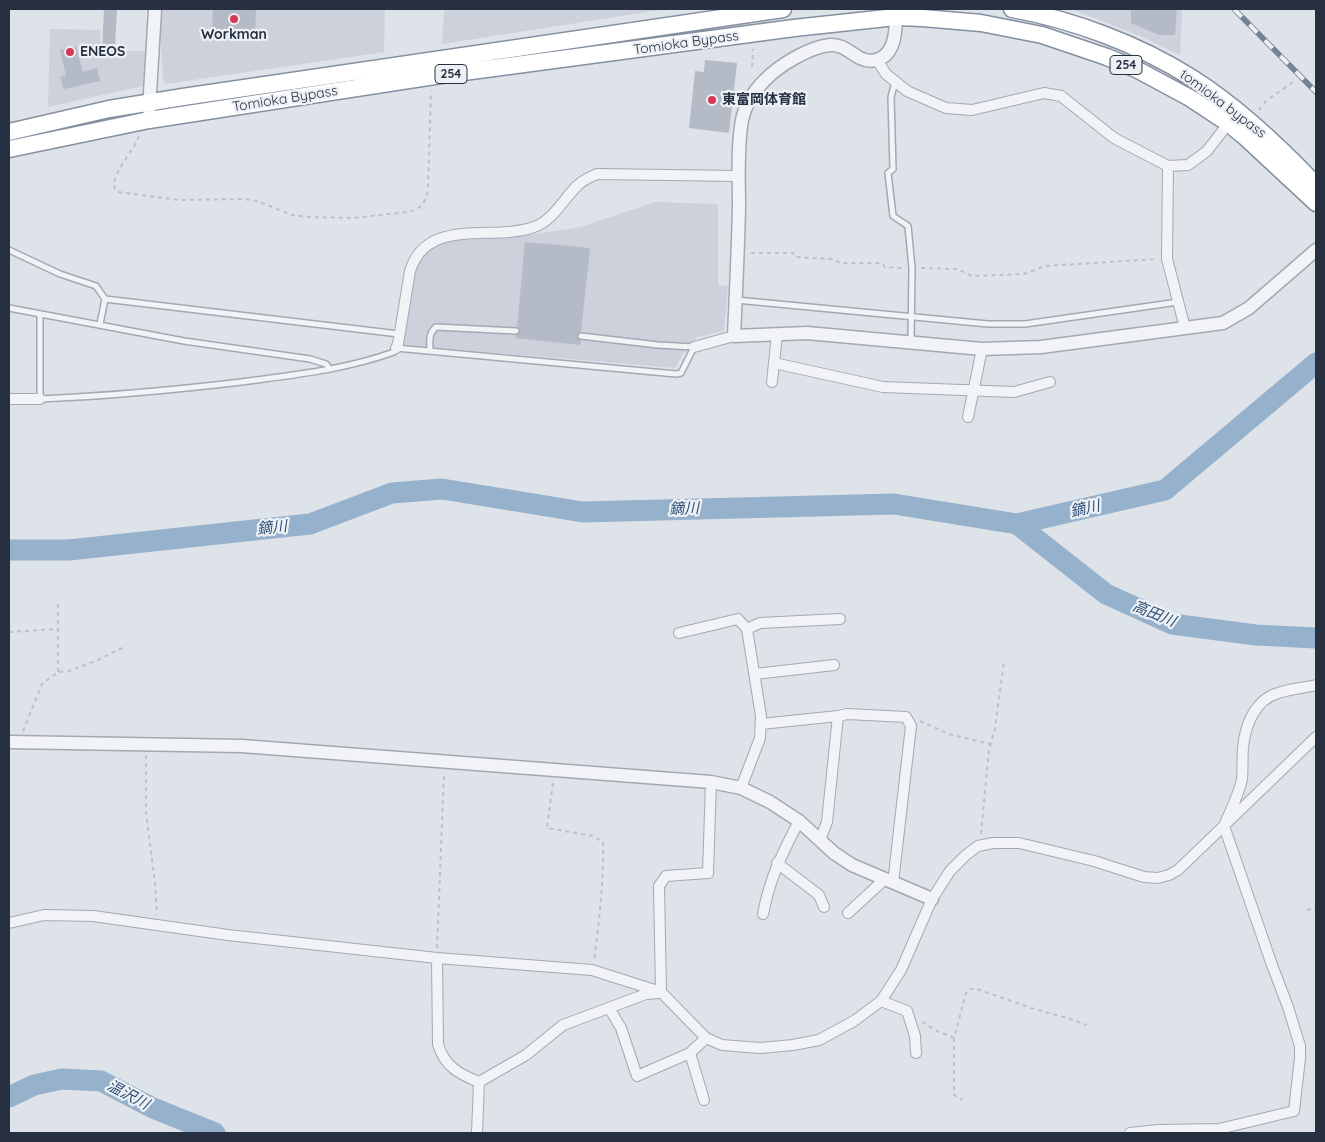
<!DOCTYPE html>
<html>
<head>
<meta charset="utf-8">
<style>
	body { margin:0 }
	#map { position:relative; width:1325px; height:1142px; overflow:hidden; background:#dee2e9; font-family:Quicksand,sans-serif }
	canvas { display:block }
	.frame { position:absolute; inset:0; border:10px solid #263040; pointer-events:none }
</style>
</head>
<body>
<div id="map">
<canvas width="1325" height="1142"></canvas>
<div class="frame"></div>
</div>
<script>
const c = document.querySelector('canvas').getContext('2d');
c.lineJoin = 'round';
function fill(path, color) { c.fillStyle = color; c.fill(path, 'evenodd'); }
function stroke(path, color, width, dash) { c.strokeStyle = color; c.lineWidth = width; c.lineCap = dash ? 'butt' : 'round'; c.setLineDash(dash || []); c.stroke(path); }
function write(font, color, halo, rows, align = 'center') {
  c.font = font + ' Quicksand,"Noto Sans JP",sans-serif'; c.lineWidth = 4.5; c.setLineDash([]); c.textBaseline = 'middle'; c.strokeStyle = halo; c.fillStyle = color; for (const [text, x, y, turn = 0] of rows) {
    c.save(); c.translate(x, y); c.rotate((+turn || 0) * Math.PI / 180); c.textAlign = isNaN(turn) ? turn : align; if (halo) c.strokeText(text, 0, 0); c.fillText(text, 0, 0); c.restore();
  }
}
fill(new Path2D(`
	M163 9H385L384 52 166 84 163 80 160 29Z
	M444 9H666L442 44Z
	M1071 9H1182L1180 55 1145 38Z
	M50 29 100 30 101 51H146L143 86 48 107Z
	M655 202 718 204V285L728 286 724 331 697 337 685 351 675 368 403 345 416 269 427 251 435 246 443 243 460 240 524 236 581 227Z`), '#ccd1db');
stroke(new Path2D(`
	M1017 524 1106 594 1172 624 1256 635 1316 638
	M9 550H69L310 524 392 493 442 489 583 512 894 504 1017 524 1165 490 1316 363
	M9 1097 34 1085 62 1079 101 1081 153 1108 215 1133`), '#96b1cb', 21);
fill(new Path2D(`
	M104 9H117L115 47 102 49Z
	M213 9H256L255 32 212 30Z
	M1131 9H1177L1175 35H1159L1131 23Z
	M76 46 83 72 97 68 100 81 64 89 60 77 66 76 60 50Z
	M705 60 737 63 729 133 689 128 695 71 704 72Z
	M525 242 590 248 581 332 578 333 577 336 581 340 580 345 515 338 516 335 520 332V329L517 327Z`), '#b5bbc6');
const service = new Path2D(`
	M895 82 891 97 893 169 888 173 893 216 908 226 912 268 911 342
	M9 250 60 274 96 286 105 299 100 324
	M105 299 399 334
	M736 300 988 324H1025L1178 302
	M9 308 184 341 310 359 326 364 330 369
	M40 314V399C107 396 174 390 241 382 293 375 344 370 394 352L396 348 676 374 681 373 694 347 658 345 581 336
	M430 351C430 341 428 334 436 327L516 331`);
const minor = new Path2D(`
	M877 60 886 74 907 91 946 108 972 110 1044 93 1061 96 1114 138 1168 166 1188 165 1207 151 1231 120
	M1168 166 1167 259 1185 328
	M694 347 734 336
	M396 348 398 344 410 271C427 216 492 242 534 227 554 220 563 199 578 185 583 180 590 177 597 174L739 176
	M774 363 883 387 1014 392 1050 382
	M772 382 777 334
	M9 399H40
	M968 417 982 349
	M747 629 760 623 840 619
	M679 633 738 619 747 629 761 716 760 738 741 788
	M755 674 834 665
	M761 724 838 716
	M820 840 827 822 838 716 847 714 906 717 911 726 893 883
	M777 863 819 895 824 907
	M848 913 885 879
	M763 914C770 877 782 854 799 821
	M9 923 44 915 93 916 228 935 437 958 592 970 661 992 706 1038 722 1045 760 1048 793 1045 819 1040 854 1021 881 1001 901 970 932 899 950 871 966 855 978 846 993 843H1019L1094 861 1144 877 1158 878 1169 875 1178 870 1316 737
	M437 958 438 1044C444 1066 459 1074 479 1082
	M661 992 659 886 666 876 708 873 711 782
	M881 1001 907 1011 915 1036 916 1053
	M609 1008 621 1028 637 1076 690 1053 706 1038
	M690 1053 704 1100
	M477 1133 479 1082 526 1055 563 1025 646 994 658 993
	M1130 1133 1158 1130 1219 1129 1294 1111 1300 1058V1046L1288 1007 1272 965 1224 826C1230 811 1239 795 1242 779 1243 769 1242 758 1243 748 1245 725 1255 700 1278 693 1290 689 1304 688 1316 685`);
const tertiary = new Path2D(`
	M896 9C896 25 897 52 879 59 872 62 866 61 860 58 850 53 843 44 830 45 809 47 778 66 764 81 754 91 745 105 742 120 737 148 739 179 739 207 738 250 736 293 734 336L807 333 982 349 1041 347 1223 323 1249 308 1316 250
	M149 110 155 9
	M9 742 242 746 711 782 741 788 770 802 799 821 834 853 852 865 932 899`);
const trunk = new Path2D(`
	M1012 9C1074 20 1138 44 1192 78 1238 107 1279 146 1316 185
	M9 132 109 109 183 97 783 9
	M9 149 149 120 441 75 794 28 896 17 923 18 981 23 1042 35 1107 57 1136 69 1190 98 1228 123 1245 137 1316 203`);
stroke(service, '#a3a9b3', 8);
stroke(minor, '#a3a9b3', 12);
stroke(tertiary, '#a3a9b3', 15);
stroke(trunk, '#8490a0', 19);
stroke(new Path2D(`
	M752 67 753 49
	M1259 110 1266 101 1293 82
	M139 136C133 151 117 169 114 182 113 186 115 189 118 192L179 200 244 199 257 201 292 215 309 217 353 218 407 212C421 210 426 202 428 189L431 91
	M751 253H793L795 257 833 259 840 263H882L885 267 903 268
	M921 268 957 269 972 276 1024 274 1045 266 1157 259
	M9 632 58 629
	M58 672V601
	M920 721 949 734 990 744
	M23 731 42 684 58 672 69 671 98 660 124 647
	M146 755V813L155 883 157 915
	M553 783 547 828 593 836 603 842C604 882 599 921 594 961
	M981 834 989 750 995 728 1004 661
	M1307 910 1316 907
	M437 948 444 773
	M922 1022 937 1031 954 1038 966 993 969 989H977L1031 1008 1067 1018 1087 1025
	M954 1038V1095L962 1100`), '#bcc0c7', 2, [4, 4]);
stroke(service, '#f1f3f7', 5);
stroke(minor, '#f1f3f7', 10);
stroke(tertiary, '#f1f3f7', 12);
stroke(trunk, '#fff', 16);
const rail = new Path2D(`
	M1234 9 1316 92`);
stroke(rail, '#768293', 5.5);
stroke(rail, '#edf1f6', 4, [11]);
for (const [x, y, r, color] of [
	[234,19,5,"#d73955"],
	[70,52,5,"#d73955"],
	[712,100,5,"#d73955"]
]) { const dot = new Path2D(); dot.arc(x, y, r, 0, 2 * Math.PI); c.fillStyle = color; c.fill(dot); stroke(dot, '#edf1f6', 2); }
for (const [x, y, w] of [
	[1126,65,32],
	[451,74,32]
]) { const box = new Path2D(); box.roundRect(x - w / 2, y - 9.5, w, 19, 4); c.fillStyle = '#edf1f6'; c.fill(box); stroke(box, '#263040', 1); }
write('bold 12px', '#263040', null, [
	["254",1126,65],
	["254",451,74]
]);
write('bold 14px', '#263040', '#edf1f6', [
	["Workman",234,35,"center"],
	["ENEOS",80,52],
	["東富岡体育館",722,100]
], 'left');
write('14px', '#263040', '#edf1f6', [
	["Tomioka Bypass",686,43,-8],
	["Tomioka Bypass",285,99,-9],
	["tomioka bypass",1223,104,37]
]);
write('italic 15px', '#2d5077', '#edf1f6', [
	["鏑川",684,509,-2],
	["鏑川",1085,509,-13],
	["鏑川",272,528,-6],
	["高田川",1154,614,22],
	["温沢川",128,1095,28]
]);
</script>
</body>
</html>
